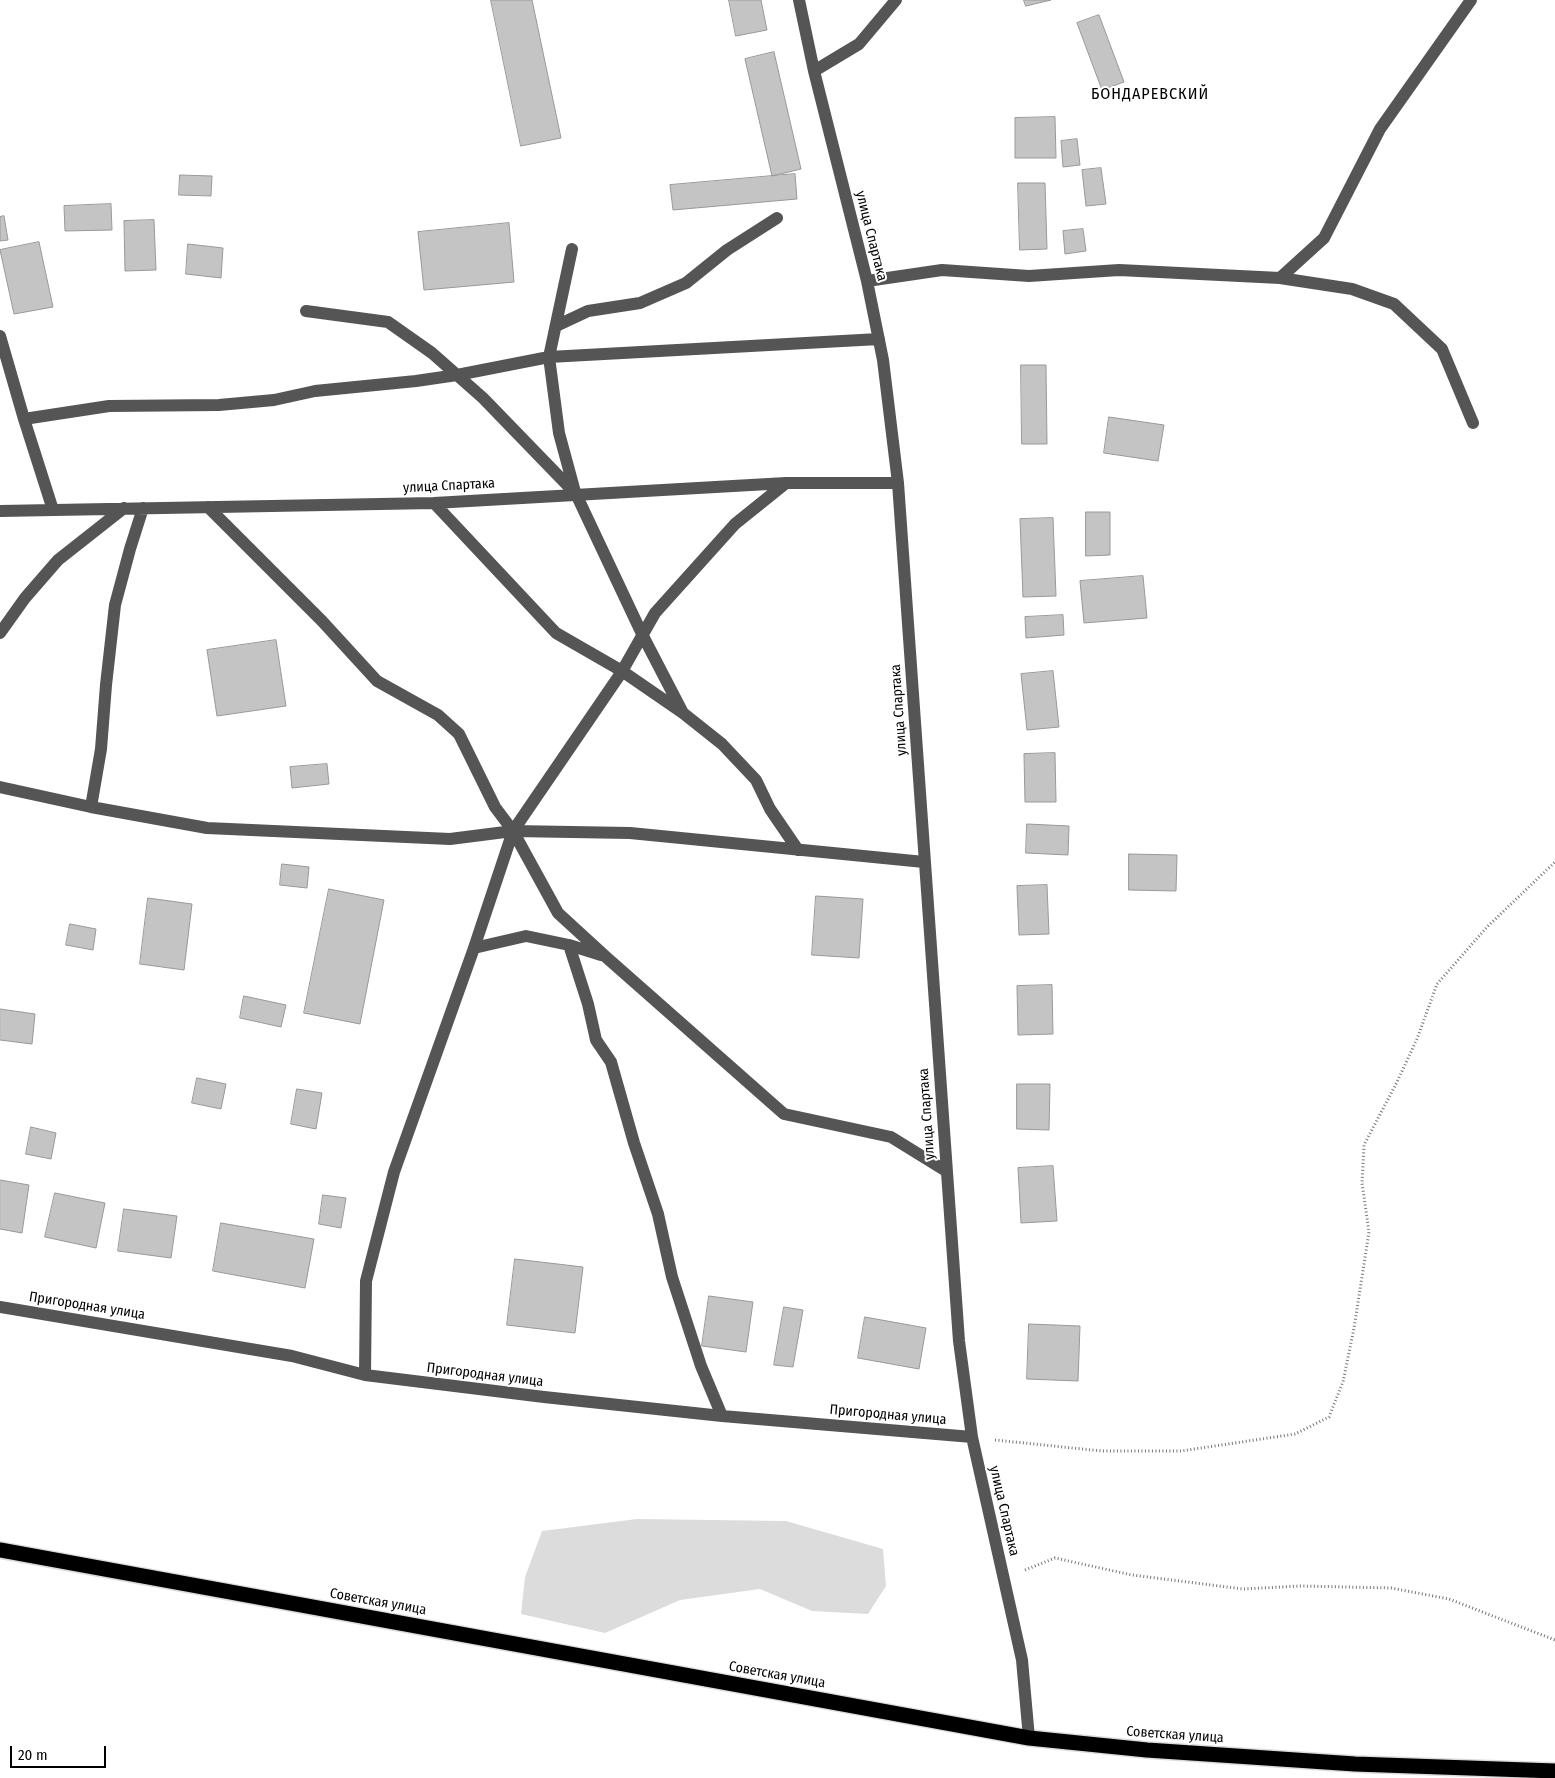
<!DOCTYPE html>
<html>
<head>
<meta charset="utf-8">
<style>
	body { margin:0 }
	#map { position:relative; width:1555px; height:1778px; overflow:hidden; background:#fff; font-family:"Fira Sans Condensed",sans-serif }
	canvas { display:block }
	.scale { position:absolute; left:10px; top:1746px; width:96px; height:22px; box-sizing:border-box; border:2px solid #000; border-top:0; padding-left:6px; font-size:15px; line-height:18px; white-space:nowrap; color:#000; -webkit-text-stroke:4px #fff; paint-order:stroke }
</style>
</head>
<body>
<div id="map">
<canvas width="1555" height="1778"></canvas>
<div class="scale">20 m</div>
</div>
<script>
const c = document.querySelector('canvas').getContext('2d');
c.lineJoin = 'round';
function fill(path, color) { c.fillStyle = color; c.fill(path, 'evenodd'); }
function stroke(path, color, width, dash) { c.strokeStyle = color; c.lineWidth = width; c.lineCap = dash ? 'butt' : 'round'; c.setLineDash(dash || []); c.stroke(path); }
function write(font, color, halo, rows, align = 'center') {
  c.font = font + ' "Fira Sans Condensed",sans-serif'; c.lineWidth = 4; c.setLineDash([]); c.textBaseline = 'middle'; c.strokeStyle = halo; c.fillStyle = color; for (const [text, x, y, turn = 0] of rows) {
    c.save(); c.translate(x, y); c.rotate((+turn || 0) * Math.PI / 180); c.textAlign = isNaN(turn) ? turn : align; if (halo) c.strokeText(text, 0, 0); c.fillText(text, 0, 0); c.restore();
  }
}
fill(new Path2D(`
	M637 1519 786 1521 883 1549 886 1586 868 1614 812 1611 760 1589 680 1600 605 1633 521 1614 525 1577 542 1531Z`), '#dcdcdc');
const building = new Path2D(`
	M491 0H532L561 138 521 146Z
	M729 0H761L767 30 736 36Z
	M1024 0H1051L1026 6Z
	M1099 15 1124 82 1102 90 1077 23Z
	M774 52 801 169 772 176 745 59Z
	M1055 117 1056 158H1015V118Z
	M1077 139 1080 165 1063 167 1061 141Z
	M1101 168 1106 204 1086 206 1082 170Z
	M795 174 797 199 673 210 670 185Z
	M180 175 212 176 211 196 179 195Z
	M1018 183H1045L1047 249 1020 250Z
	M111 204 112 230 65 231 64 206Z
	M4 216 8 240 0 241V217Z
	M154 220 156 270 125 271 124 221Z
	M509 223 514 282 424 290 418 232Z
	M1083 229 1086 251 1065 254 1063 231Z
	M39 242 53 307 14 314 0 250Z
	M188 244 223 248 221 278 186 274Z
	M1021 365H1046L1047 444H1022Z
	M1109 417 1164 425 1158 461 1104 453Z
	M1086 512H1110V555L1086 556Z
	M1053 518 1056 596 1023 597 1020 519Z
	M1143 576 1147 618 1084 623 1080 581Z
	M1063 615 1064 635 1026 638 1025 617Z
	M276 640 286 706 217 716 207 650Z
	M1053 671 1059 727 1027 730 1021 674Z
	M1055 753 1056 802H1025L1024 754Z
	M327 764 329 784 292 788 290 767Z
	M1027 824 1069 826 1068 855 1026 853Z
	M1129 854 1177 855 1176 891 1129 890Z
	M282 864 309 867 307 888 280 885Z
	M1047 885 1049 934 1019 935 1017 886Z
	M329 889 384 900 360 1024 304 1013Z
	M816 896 863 899 859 958 812 955Z
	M148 898 192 904 184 970 140 964Z
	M70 924 96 929 93 950 66 945Z
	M1052 985 1053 1034 1018 1035 1017 986Z
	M244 996 286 1005 281 1027 240 1018Z
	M0 1009 35 1014 32 1044 0 1040Z
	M197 1078 226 1084 221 1109 192 1103Z
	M1017 1084H1050L1049 1130 1017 1129Z
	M297 1089 322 1093 316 1129 291 1124Z
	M31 1127 56 1133 51 1159 26 1154Z
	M1053 1166 1057 1221 1021 1223 1018 1168Z
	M0 1180 29 1185 22 1233 0 1229Z
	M55 1193 105 1203 96 1248 45 1237Z
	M323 1195 346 1198 341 1228 319 1224Z
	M124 1209 177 1216 171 1258 118 1251Z
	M221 1223 314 1239 305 1288 213 1271Z
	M515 1259 583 1267 575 1333 507 1325Z
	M709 1296 753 1302 746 1352 702 1346Z
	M784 1307 803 1310 793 1367 774 1365Z
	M865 1317 926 1328 919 1369 858 1358Z
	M1029 1324 1080 1326 1078 1381 1027 1379Z`);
fill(building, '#c4c4c4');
stroke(building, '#999', 1);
const highway = new Path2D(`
	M0 1550 1029 1738 1147 1750 1355 1764 1555 1771`);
stroke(highway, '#dbdbdb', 18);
stroke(new Path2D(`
	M995 1440 1102 1451H1181L1295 1434 1329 1417 1343 1382 1354 1328 1369 1232 1362 1183 1364 1145 1397 1082 1417 1039 1437 984 1487 927 1555 862
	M1025 1570 1055 1558 1132 1575 1243 1589 1301 1586 1391 1588 1449 1599 1555 1640`), '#777', 3, [1, 2.5]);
stroke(new Path2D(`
	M799 0 814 71 867 281 883 360 898 483 959 1341 972 1437 1022 1660 1029 1738
	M814 71 859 44 896 0
	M572 249 549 357 559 433 575 492
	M1280 278 1352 289 1394 304 1442 349 1473 423
	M867 281 942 270 1029 276 1119 270 1280 278 1324 238 1380 129 1471 0
	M306 311 388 322 432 353 483 398 576 494 642 634 683 713
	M556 326 588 311 640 303 686 283 727 250 777 218
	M0 336 24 419
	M434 503 556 633 622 671 683 713 722 744 756 780 770 809 798 850
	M208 507 322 621 377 681 438 715 459 734 495 807 513 831 558 913 606 957 784 1114 891 1137 946 1171
	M53 510 24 419 109 406 219 405 274 400 315 391 416 381 457 375 549 357 879 339
	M0 511 434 503 786 483H898
	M0 633 25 598 58 560 124 508
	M0 787 91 807 207 828 450 839 513 831 630 833 924 862
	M91 807 101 749 106 685 115 605 130 549 143 508
	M569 945 588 1004 596 1040 611 1062 634 1143 658 1214 672 1277 701 1366 722 1416
	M474 948 526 936 569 945 601 955
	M0 1307 292 1356 365 1375 544 1397 722 1416 972 1437
	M365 1375 366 1281 394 1172 474 948 513 831 621 673 655 613 735 524 786 483`), '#555', 12);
stroke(highway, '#000', 15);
write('14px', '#000', '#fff', [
	["улица Спартака",871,236,76],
	["улица Спартака",449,486,-3],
	["улица Спартака",899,710,-94],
	["улица Спартака",927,1114,-94],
	["Пригородная улица",87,1306,9],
	["Пригородная улица",485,1375,7],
	["Пригородная улица",888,1415,5],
	["улица Спартака",1004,1511,77],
	["Советская улица",378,1602,10],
	["Советская улица",777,1675,10],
	["Советская улица",1175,1735,4]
]);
c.letterSpacing = '1px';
write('16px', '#000', '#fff', [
	["БОНДАРЕВСКИЙ",1150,95]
]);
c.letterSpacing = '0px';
</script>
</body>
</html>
